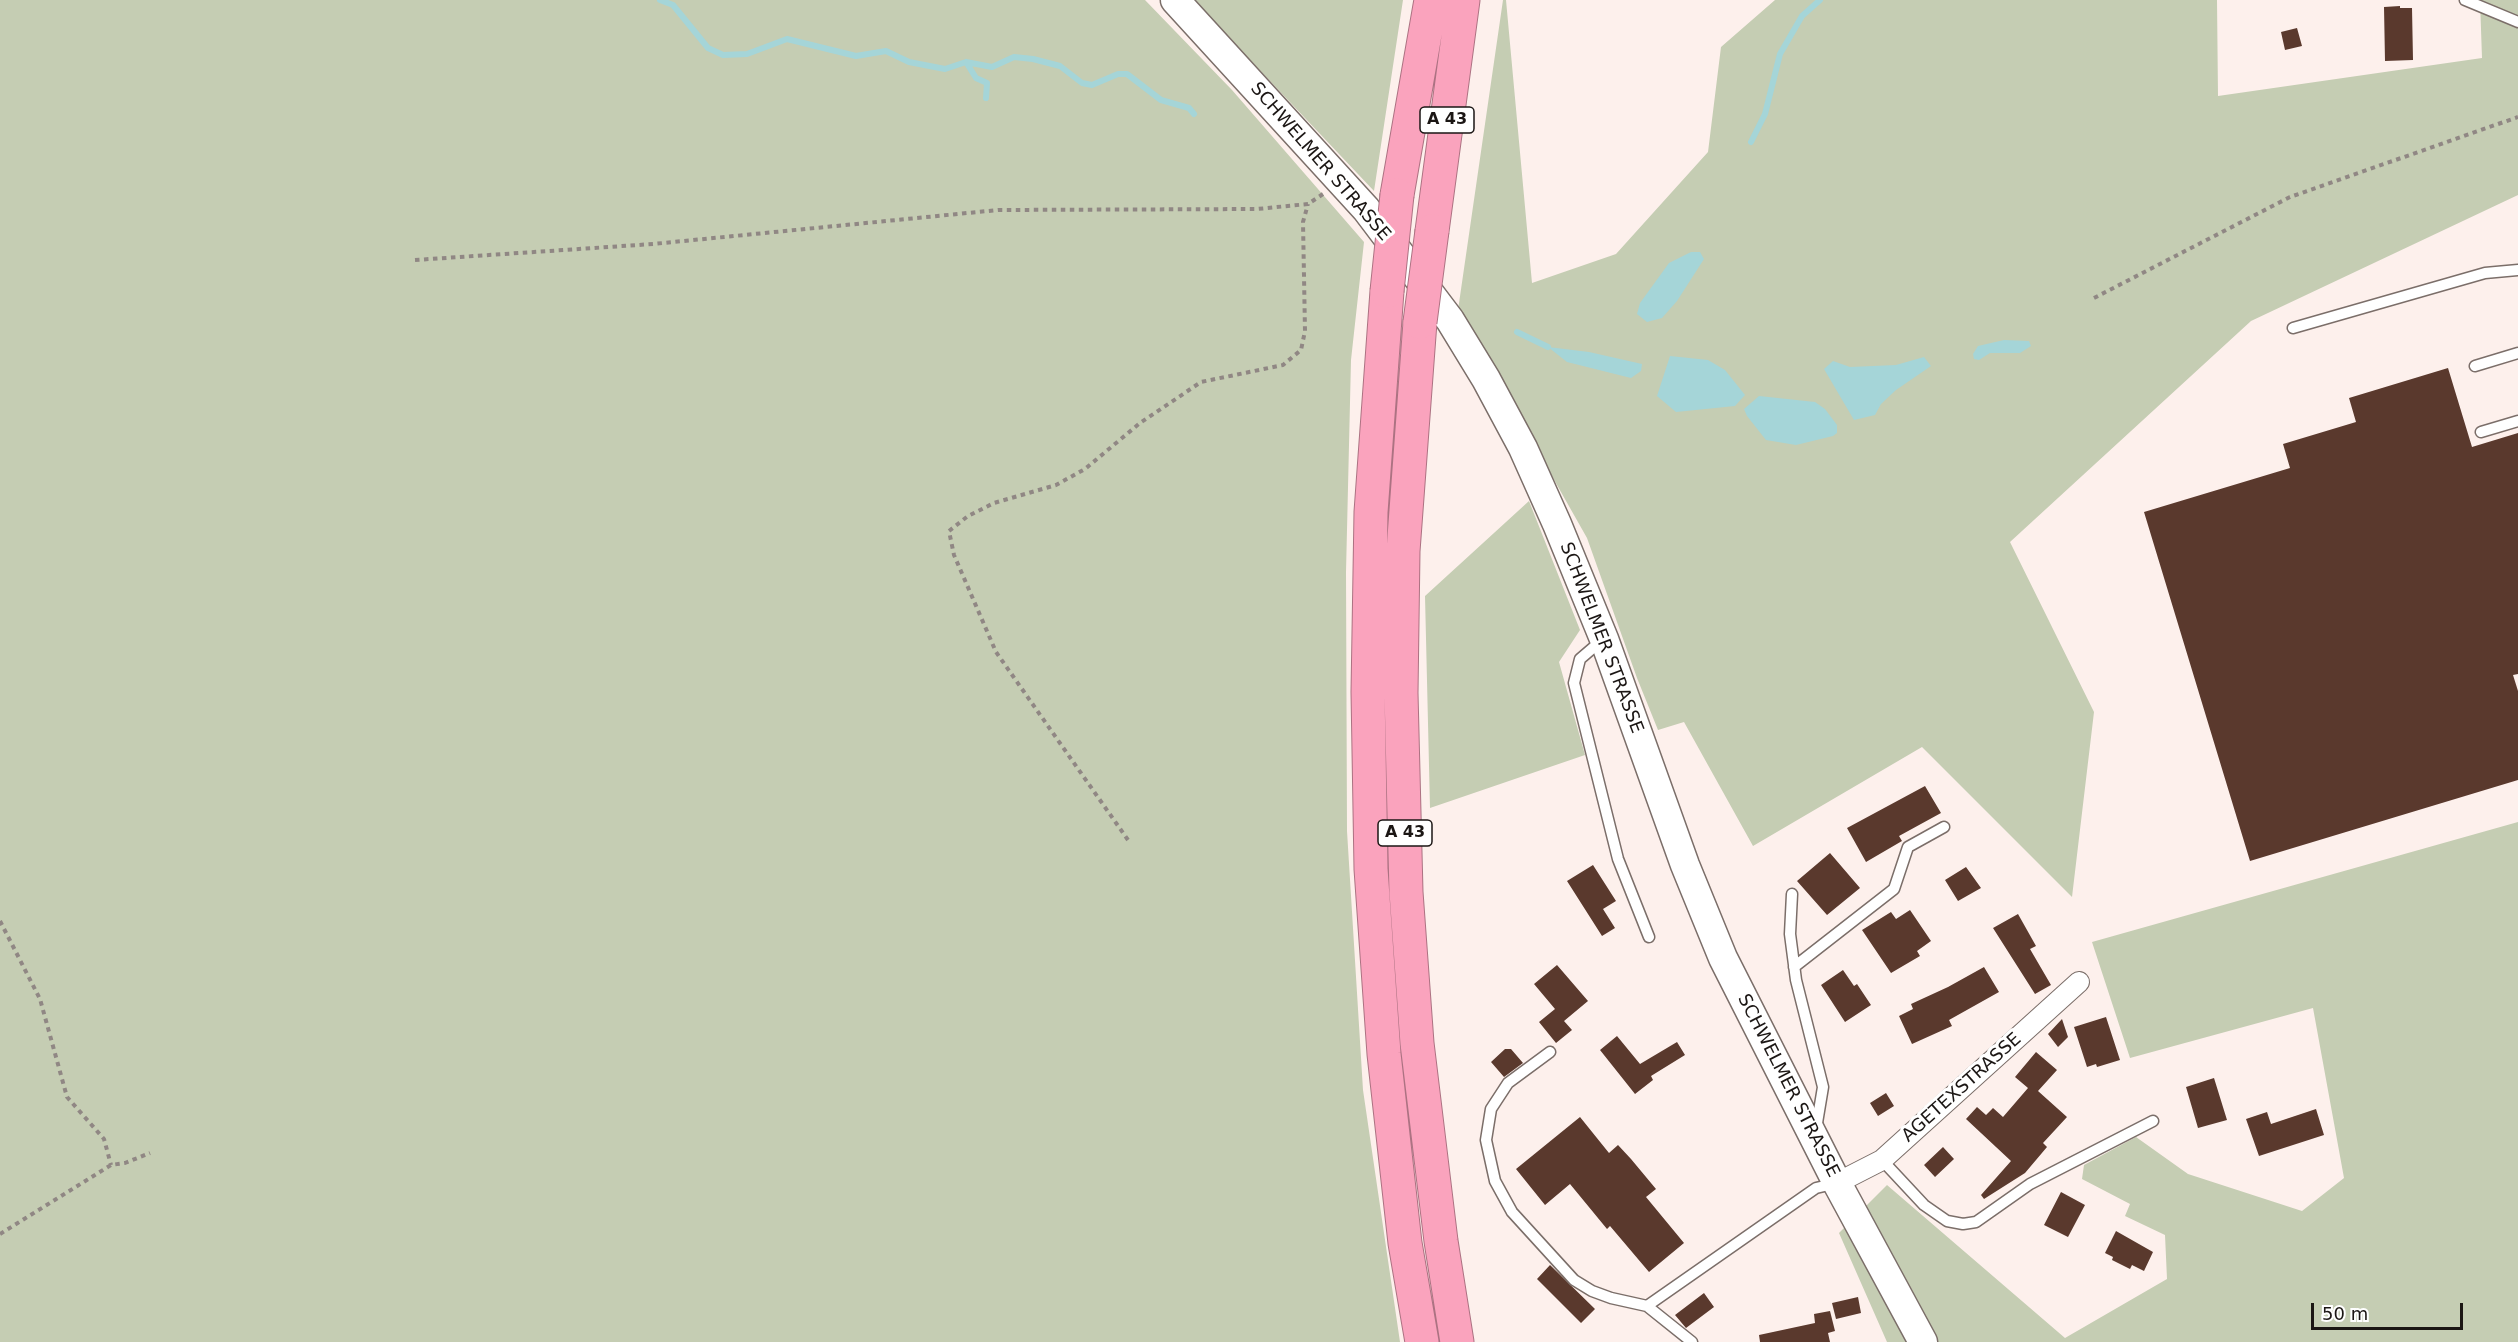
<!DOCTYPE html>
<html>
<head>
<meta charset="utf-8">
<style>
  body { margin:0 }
  #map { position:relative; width:2518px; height:1342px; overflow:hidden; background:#fdf0ec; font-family:"DejaVu Sans",sans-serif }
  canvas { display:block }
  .scale { position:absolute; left:2311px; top:1303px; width:152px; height:27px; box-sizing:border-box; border:3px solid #1b1614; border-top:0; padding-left:8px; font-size:18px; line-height:21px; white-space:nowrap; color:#1b1614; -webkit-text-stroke:4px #fff; paint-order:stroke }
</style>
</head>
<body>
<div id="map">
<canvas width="2518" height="1342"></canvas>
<div class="scale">50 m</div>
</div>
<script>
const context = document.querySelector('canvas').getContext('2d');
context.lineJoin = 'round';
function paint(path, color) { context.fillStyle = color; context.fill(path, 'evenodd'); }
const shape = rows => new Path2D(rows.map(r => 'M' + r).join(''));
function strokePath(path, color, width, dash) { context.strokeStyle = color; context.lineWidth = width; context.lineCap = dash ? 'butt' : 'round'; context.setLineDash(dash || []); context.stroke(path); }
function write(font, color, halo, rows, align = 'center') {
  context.font = font + ' "DejaVu Sans",sans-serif'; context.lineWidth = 6; context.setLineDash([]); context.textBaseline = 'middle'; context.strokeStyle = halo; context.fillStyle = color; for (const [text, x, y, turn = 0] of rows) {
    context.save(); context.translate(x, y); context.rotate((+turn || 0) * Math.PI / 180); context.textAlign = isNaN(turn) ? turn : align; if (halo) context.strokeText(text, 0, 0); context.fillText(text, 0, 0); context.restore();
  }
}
const green = shape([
  [0,0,1145,0,1232,90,1364,242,1351,360,1346,572,1347,831,1363,1090,1400,1342,0,1342],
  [1195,0,1403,0,1374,191,1216,24],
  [1503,0,1506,0,1532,283,1616,254,1708,152,1721,47,1775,0,2217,0,2218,96,2482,58,2480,0,2518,0,2518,195,2251,321,2010,542,2094,712,2072,897,1922,747,1753,846,1684,722,1658,730,1637,678,1587,538,1458,310],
  [1529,501,1580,630,1559,662,1585,755,1430,808,1425,596],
  [2518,822,2518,1342,1887,1342,1839,1233,1887,1185,2065,1338,2167,1279,2165,1235,2125,1216,2130,1204,2082,1179,2084,1165,2136,1137,2188,1174,2302,1211,2344,1178,2313,1008,2130,1058,2092,942]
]);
const water = shape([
  [1691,252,1700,252,1704,259,1677,301,1662,318,1647,322,1637,314,1640,303,1669,263],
  [2004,340,2029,341,2031,346,2020,353,1990,353,1979,360,1974,359,1973,354,1978,346],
  [1548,347,1589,352,1642,364,1641,371,1631,378,1567,362],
  [1670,356,1708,360,1725,370,1745,395,1735,406,1676,412,1657,396],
  [1924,357,1931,366,1896,390,1881,404,1875,415,1854,420,1824,369,1833,361,1850,367,1896,365],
  [1759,396,1815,402,1825,409,1837,425,1837,433,1833,436,1796,445,1766,440,1747,416,1744,409]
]);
const stream = shape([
  [660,0,673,5,708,48,723,55,747,54,787,39,856,56,886,51,909,62,945,69,966,62,992,67,1014,57,1033,59,1060,66,1082,83,1092,85,1118,74,1127,74,1161,100,1189,108,1194,114],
  [966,62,976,78,987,83,986,98],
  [1751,142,1765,114,1780,54,1802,16,1820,0],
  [1517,332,1548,347]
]);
const building = shape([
  [2400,6,2400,8,2412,8,2413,60,2385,61,2384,7],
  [2297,28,2302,46,2285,50,2281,32],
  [2448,368,2472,447,2518,433,2518,674,2513,675,2518,691,2518,780,2250,861,2144,512,2290,468,2283,444,2356,422,2349,398],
  [1925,786,1941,813,1899,836,1902,841,1866,862,1847,828],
  [1830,853,1860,888,1827,915,1797,881],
  [1593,865,1616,901,1603,909,1615,928,1602,936,1567,881],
  [1966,867,1981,888,1958,901,1945,880],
  [1910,910,1931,941,1917,951,1920,956,1891,973,1862,930,1891,912,1896,919],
  [2018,914,2036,946,2030,949,2051,985,2035,994,1993,928],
  [1557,965,1588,1001,1564,1021,1572,1030,1556,1043,1539,1022,1555,1009,1534,984],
  [1984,967,1999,992,1949,1020,1952,1026,1912,1044,1899,1016,1913,1009,1911,1004,1948,987],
  [1843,970,1854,986,1857,984,1871,1005,1845,1022,1821,985],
  [2106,1017,2120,1060,2097,1067,2096,1064,2087,1067,2074,1027],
  [2062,1019,2068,1037,2058,1047,2048,1034],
  [1617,1036,1640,1064,1677,1042,1685,1055,1651,1076,1653,1080,1635,1094,1600,1050],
  [1505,1049,1511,1049,1523,1063,1504,1077,1491,1062],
  [2036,1052,2057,1070,2038,1091,2067,1117,2043,1143,2047,1147,2025,1173,1984,1199,1981,1195,2011,1161,1966,1119,1977,1107,1986,1115,1993,1108,2003,1117,2028,1088,2015,1077],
  [2214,1078,2227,1120,2198,1128,2186,1087],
  [1886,1093,1894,1106,1878,1116,1870,1103],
  [2316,1109,2324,1135,2259,1156,2246,1119,2267,1112,2271,1124],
  [1580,1117,1609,1153,1618,1145,1631,1159,1656,1189,1646,1197,1684,1243,1649,1272,1610,1226,1607,1229,1570,1184,1545,1205,1516,1169],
  [1943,1147,1954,1159,1935,1177,1924,1165],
  [2061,1192,2085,1205,2068,1237,2044,1225],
  [2116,1231,2153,1252,2144,1271,2132,1265,2130,1269,2112,1260,2113,1257,2105,1253],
  [1550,1265,1595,1309,1581,1323,1537,1279],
  [1704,1293,1714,1307,1686,1328,1675,1315],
  [1858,1297,1861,1313,1836,1319,1832,1303],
  [1830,1311,1835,1331,1828,1333,1830,1342,1760,1342,1759,1335,1815,1323,1814,1314]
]);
const path = shape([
  [415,260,653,244,998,210,1257,209,1308,204,1323,194],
  [2094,298,2290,197,2518,117],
  [1128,840,996,652,954,555,949,531,968,516,994,503,1056,485,1085,469,1140,423,1201,382,1283,365,1301,350,1305,331,1303,222,1308,204],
  [0,921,40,999,67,1097,104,1139,111,1165],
  [0,1234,111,1165,125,1163,150,1153]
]);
const lane = shape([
  [2465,0,2518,22],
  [2293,328,2485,273,2518,270],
  [2475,366,2518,353],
  [2481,432,2518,421],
  [1601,641,1580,659,1574,683,1618,859,1649,937],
  [1792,894,1790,934,1796,980,1823,1087,1816,1129],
  [1794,967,1894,889,1908,847,1944,827],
  [1550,1052,1508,1083,1491,1109,1486,1140,1495,1181,1512,1212,1574,1280,1592,1291,1611,1298,1647,1306,1816,1188,1837,1183],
  [1882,1160,1924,1205,1947,1221,1963,1224,1976,1222,2030,1184,2153,1121],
  [1647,1306,1692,1342]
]);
const street = shape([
  [1837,1183,1882,1160,2079,982]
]);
const secondary = shape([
  [1175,0,1366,209,1450,320,1486,379,1523,448,1557,524,1604,639,1685,865,1723,958,1837,1183,1923,1342]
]);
const highway = shape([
  [1397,195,1431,0],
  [1432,231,1463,0],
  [1387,291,1371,512,1368,692,1371,869,1384,1054,1405,1243,1422,1342],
  [1420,322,1403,551,1401,693,1406,892,1417,1043,1441,1241,1457,1342]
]);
const highwayBridge = shape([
  [1387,291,1397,195],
  [1420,322,1432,231]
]);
const shields = [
  [1447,120,54],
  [1405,833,54]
];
const shieldNames = [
  ["A 43",1447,120],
  ["A 43",1405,833]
];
const streetNames = [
  ["SCHWELMER STRASSE",1320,162,49],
  ["SCHWELMER STRASSE",1601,638,69],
  ["SCHWELMER STRASSE",1788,1086,63],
  ["AGETEXSTRASSE",1962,1088,-42]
];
paint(green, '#c5cdb3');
paint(water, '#a5d5d8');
strokePath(stream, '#a5d5d8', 6);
paint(building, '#5a392d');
strokePath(lane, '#7b6e69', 13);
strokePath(street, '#7b6e69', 22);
strokePath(secondary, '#7b6e69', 31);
strokePath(highway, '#ac7282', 35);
strokePath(path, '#908784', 4, [4.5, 4.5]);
strokePath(lane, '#fff', 10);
strokePath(street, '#fff', 20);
strokePath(secondary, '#fff', 28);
strokePath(highway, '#faa3bd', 33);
strokePath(highwayBridge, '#ac7282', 35, []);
strokePath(highwayBridge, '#faa3bd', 33);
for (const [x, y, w] of shields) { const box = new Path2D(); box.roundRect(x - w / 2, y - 13, w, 26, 4.5); context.fillStyle = '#fff'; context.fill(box); strokePath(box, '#1b1614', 1.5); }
write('bold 16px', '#1b1614', null, shieldNames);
write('18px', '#1b1614', '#fff', streetNames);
</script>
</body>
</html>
